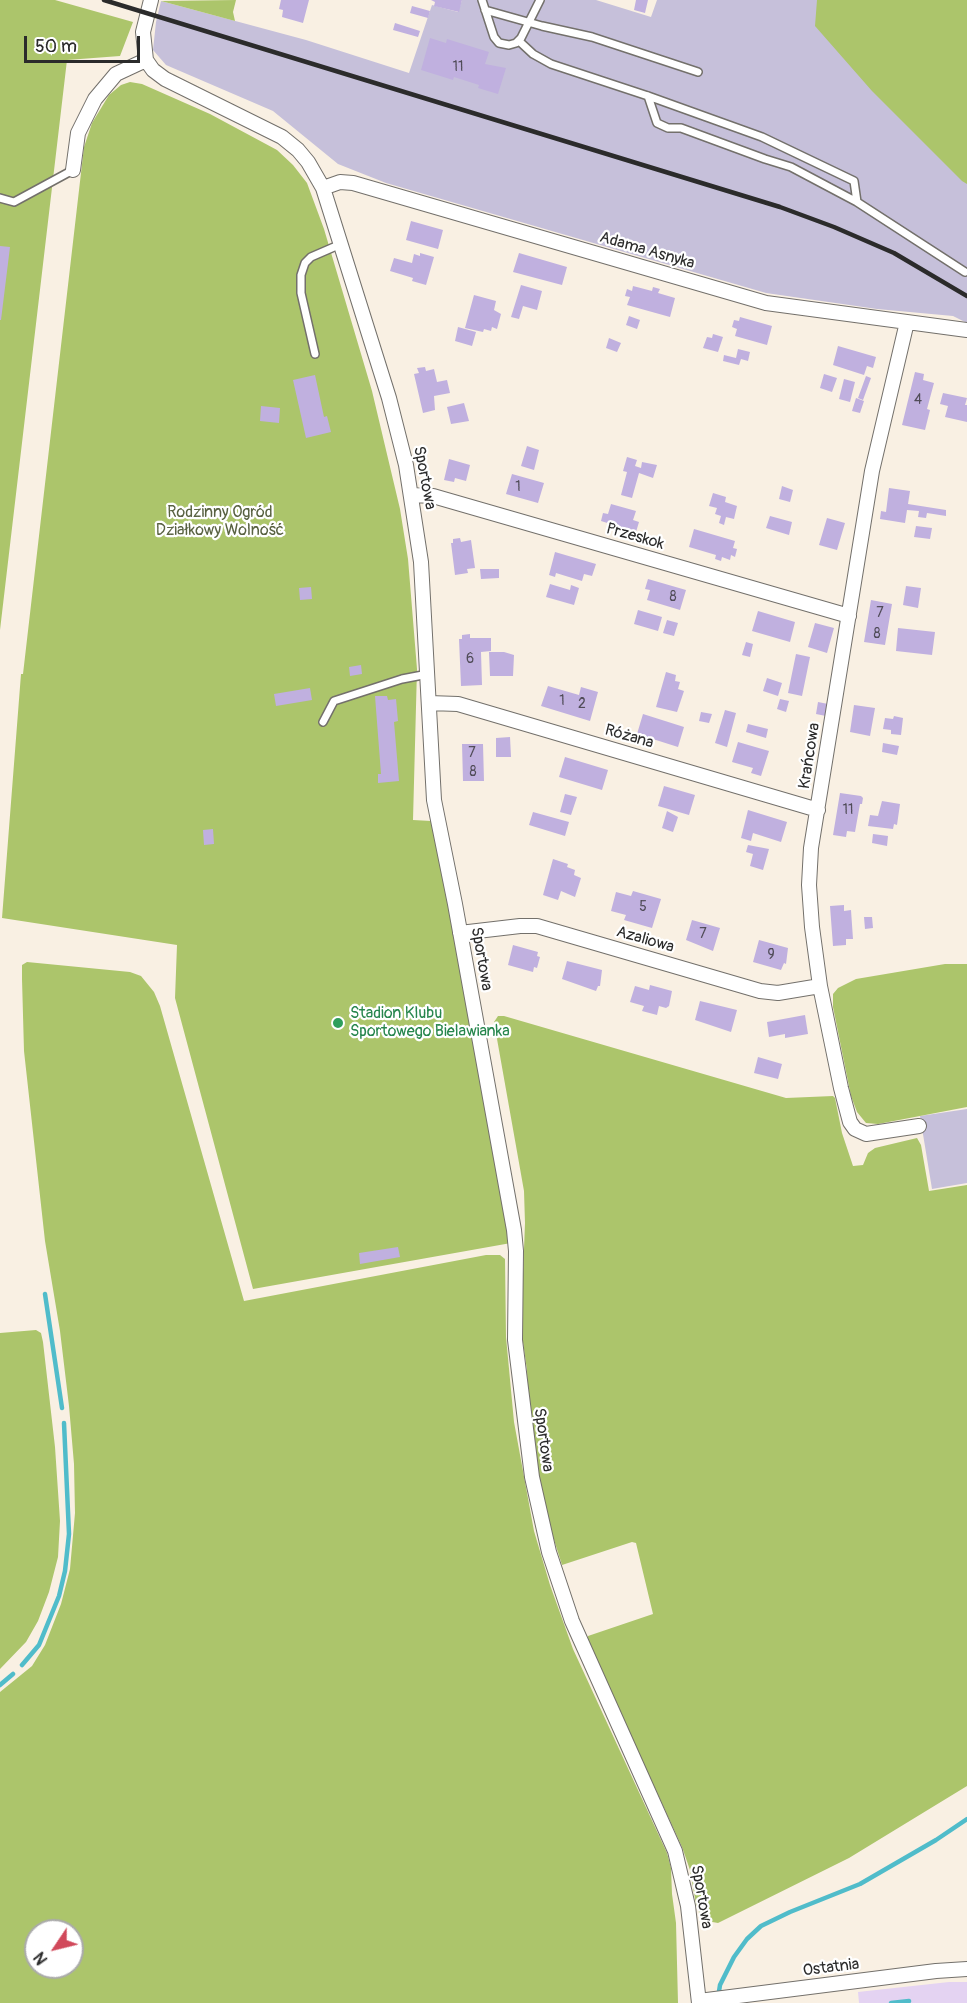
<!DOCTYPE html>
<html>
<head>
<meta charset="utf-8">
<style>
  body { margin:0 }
  #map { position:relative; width:967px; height:2003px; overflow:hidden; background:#f9f0e3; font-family:Pangolin,sans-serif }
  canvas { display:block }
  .north { position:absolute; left:24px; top:1919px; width:60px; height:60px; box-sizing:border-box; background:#fff; border:2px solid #aaa; border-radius:50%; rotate:235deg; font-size:16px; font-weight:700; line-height:24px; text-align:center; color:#2b2b2b }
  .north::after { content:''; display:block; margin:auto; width:21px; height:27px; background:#d1495b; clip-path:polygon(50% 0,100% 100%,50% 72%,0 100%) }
  .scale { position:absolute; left:24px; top:36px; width:116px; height:27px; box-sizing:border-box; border:3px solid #2b2b2b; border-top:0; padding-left:8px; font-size:18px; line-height:21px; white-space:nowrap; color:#2b2b2b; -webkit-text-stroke:4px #fff; paint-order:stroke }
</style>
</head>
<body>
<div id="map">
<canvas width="967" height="2003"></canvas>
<div class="north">N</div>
<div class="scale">50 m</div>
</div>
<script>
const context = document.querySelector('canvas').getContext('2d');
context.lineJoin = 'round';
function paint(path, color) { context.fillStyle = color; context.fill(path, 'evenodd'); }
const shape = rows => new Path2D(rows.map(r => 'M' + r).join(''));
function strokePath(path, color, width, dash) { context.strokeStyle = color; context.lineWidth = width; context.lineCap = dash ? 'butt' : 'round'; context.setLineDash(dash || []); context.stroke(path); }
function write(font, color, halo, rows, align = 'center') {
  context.font = font + ' Pangolin,sans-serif'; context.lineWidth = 4.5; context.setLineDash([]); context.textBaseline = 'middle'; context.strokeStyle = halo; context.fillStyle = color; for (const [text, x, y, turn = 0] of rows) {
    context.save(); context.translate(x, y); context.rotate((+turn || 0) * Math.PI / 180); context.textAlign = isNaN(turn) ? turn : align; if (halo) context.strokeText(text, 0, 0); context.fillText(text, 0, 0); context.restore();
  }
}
const built = shape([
  [949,1982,967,1982,967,2003,859,2003,858,1992]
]);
const industrial = shape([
  [462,0,596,0,651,17,657,0,967,0,967,323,953,316,877,309,766,293,386,183,338,164,273,111,166,65,153,50,156,22,161,1,306,40,409,73,432,5,458,12],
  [967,1109,967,1183,932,1189,920,1116]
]);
const green = shape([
  [0,0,55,0,133,22,120,56,67,60,0,630],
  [236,0,233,12,235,21,161,1],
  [817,0,967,0,967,184,962,181,872,91,815,26],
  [130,82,142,84,210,114,277,150,293,165,307,183,324,229,372,391,400,509,408,559,417,669,413,820,431,821,437,841,511,1243,253,1289,175,998,177,945,2,918,21,674,23,674,84,147,92,123,109,95,121,85],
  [27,962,130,972,141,976,154,992,160,1006,244,1301,486,1255,500,1255,505,1259,506,1337,514,1422,534,1531,550,1585,573,1649,667,1853,671,1868,672,1894,676,1923,678,2003,0,2003,0,1692,32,1666,45,1645,61,1604,70,1569,75,1513,74,1464,69,1406,60,1331,45,1241,24,1051,22,979,22,965],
  [36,1931,72,1931,72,1967,36,1967],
  [945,964,967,964,967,1107,878,1124,866,1123,857,1112,851,1096,833,1007,833,994,838,988,856,979],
  [498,1016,504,1016,786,1098,833,1096,835,1098,842,1133,853,1166,863,1165,868,1153,875,1148,917,1138,921,1145,929,1191,967,1185,967,1786,849,1858,718,1923,707,1921,700,1914,696,1904,690,1870,682,1847,588,1642,588,1636,653,1614,636,1543,632,1542,562,1565,549,1524,537,1472,528,1404,527,1370,521,1328,525,1223,524,1191,494,1022],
  [36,1330,41,1333,43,1342,55,1447,60,1521,58,1557,49,1592,38,1621,26,1642,0,1669,0,1333]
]);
const stream = shape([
  [45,1294,62,1408],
  [22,1665,39,1645,59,1596,65,1571,69,1534,64,1423],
  [0,1685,13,1674],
  [718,1998,720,1985,734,1957,747,1939,761,1926,790,1912,860,1884,936,1840,967,1819],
  [891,2003,909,2001]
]);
const building = shape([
  [281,0,309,0,303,23,282,17,283,10,279,9],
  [431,0,462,0,459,12,434,6,435,2],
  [636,0,648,0,645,13,634,10],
  [412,6,430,11,428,18,410,13],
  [395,23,420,31,418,37,393,30],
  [430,38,446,43,447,39,489,52,485,64,506,68,498,94,478,88,479,85,454,77,453,80,421,70],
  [411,221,443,230,438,249,406,240],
  [0,246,10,247,1,320,0,320],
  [420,253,434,257,426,285,412,281,413,278,390,271,394,258,412,263,414,254,420,256],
  [519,253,567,267,562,285,513,272],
  [521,285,542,291,537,310,523,306,519,319,511,317],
  [633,286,652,291,653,287,660,289,658,293,675,298,670,317,627,305,630,297,625,296,627,289,632,291],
  [474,295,496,301,494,310,501,314,497,329,492,327,491,331,484,329,483,332,465,328],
  [629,316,640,320,637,329,626,325],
  [740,317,772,326,767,345,735,336,737,329,732,327,734,320,739,321],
  [458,327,476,332,472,346,455,341],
  [713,334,723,337,718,352,703,348,707,337,712,338],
  [609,338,621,343,617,352,606,348],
  [838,346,876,357,873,368,867,366,864,375,833,365],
  [738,349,750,352,748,361,741,359,739,365,723,361,724,355,736,358],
  [425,367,426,371,434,369,437,382,447,380,450,393,434,396,435,410,423,413,414,374,419,373,417,368],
  [915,372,924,374,923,380,934,383,927,409,930,410,925,430,902,425],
  [824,374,837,378,832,392,820,388],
  [315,375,324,417,327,416,331,432,306,438,293,380],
  [866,376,871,378,863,400,858,398],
  [844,379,855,382,850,402,839,399],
  [943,393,967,398,965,405,967,405,967,422,945,417,948,406,940,404],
  [856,398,864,401,860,413,852,411],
  [464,403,469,421,451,424,447,407],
  [261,406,280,408,279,423,260,421],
  [527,446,539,450,534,470,521,466],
  [627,457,637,460,635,466,641,468,642,462,657,465,653,478,639,473,632,498,621,495,627,472,623,471],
  [449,459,470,465,466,481,455,478,454,482,444,480],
  [512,474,544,483,538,503,506,494],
  [782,486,793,490,790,502,779,499],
  [889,488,910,491,908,504,946,510,946,516,927,513,926,518,918,517,919,511,907,510,905,523,880,519,881,511,886,512],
  [713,493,726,497,725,502,737,506,734,519,726,517,724,525,719,523,721,516,715,514,717,508,709,506],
  [611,504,636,511,633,520,639,522,636,532,601,521,603,513,608,514],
  [770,516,792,522,789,535,766,528],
  [827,518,845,523,837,550,819,545],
  [916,526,932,528,930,539,914,537],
  [694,529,735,541,733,548,737,549,735,557,731,555,730,560,722,557,721,561,715,559,716,555,689,547],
  [460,538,461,542,471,540,475,568,467,569,468,573,455,575,451,543,453,543,453,539],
  [555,552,596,564,592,576,584,574,582,581,556,573,555,577,549,575],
  [480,569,499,569,499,578,481,579],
  [648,579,686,590,680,610,647,600,650,590,645,589],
  [550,584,570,590,571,585,579,588,574,605,546,597],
  [906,586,921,588,918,608,903,605],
  [311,587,312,599,300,600,299,588],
  [871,600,892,604,885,645,864,642],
  [638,610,662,617,658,631,634,624],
  [758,611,795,622,790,642,752,631],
  [667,620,678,623,674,636,663,633],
  [815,623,834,628,827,653,808,647],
  [898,628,935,632,932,655,896,651],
  [470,634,470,638,491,638,491,651,481,652,482,685,461,686,459,639,462,639,462,635],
  [746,642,753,644,750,657,742,655],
  [489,652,504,652,514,655,513,676,490,676],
  [796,654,810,657,802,696,788,693],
  [361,665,362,674,350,676,349,667],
  [666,672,676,675,675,681,680,682,678,689,684,691,677,712,656,707],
  [767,678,782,683,778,696,763,691],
  [548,686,579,695,581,687,598,692,590,721,541,706],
  [310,688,312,700,276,706,274,694],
  [375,696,387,696,388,700,396,699,398,721,394,722,399,781,378,783,378,774,381,774],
  [780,699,789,701,786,712,777,709],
  [818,702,828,704,826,716,816,714],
  [854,705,875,708,870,736,850,732],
  [725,710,736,713,727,747,715,743],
  [701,712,712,714,709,723,699,721],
  [643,714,684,727,678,747,637,734],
  [894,716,903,718,901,735,891,734,891,730,883,729,885,718,893,719],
  [748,724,768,729,766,738,746,732],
  [510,737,511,757,496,757,496,738],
  [738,742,769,751,761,776,751,773,753,768,732,762],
  [883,743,899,746,897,755,882,752],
  [462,744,483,744,484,781,463,781],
  [565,757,608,770,602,790,559,777],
  [664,786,695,795,689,815,658,806],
  [840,793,861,796,863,798,862,804,860,804,855,832,847,831,846,837,833,835],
  [565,794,577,797,571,815,560,812],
  [882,801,900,804,897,825,894,824,893,829,868,826,870,815,878,816],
  [748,810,787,822,781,842,753,833,751,841,741,838],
  [667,811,678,817,673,832,662,828],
  [533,812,569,822,565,836,529,825],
  [213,829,214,844,204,845,203,830],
  [873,834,888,836,887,846,872,843],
  [748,845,769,849,763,870,750,866,753,854,746,852],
  [553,859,568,864,567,867,575,870,574,875,581,878,575,897,561,891,558,900,543,895],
  [633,891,661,899,652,928,624,920,626,915,611,911,616,892,631,896],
  [844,905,844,911,851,910,853,939,846,939,846,945,833,946,830,906],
  [864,917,872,917,873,928,865,929],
  [692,920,720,928,713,951,686,940],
  [759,940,788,948,786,964,784,963,781,970,753,962],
  [513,945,538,952,537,956,540,957,537,968,534,967,533,972,508,965],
  [567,961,602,970,600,986,598,986,596,991,562,979],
  [650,985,672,991,669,1006,666,1008,659,1006,657,1015,642,1011,644,1006,630,1002,635,986,649,990],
  [700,1001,737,1010,731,1032,695,1020],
  [805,1015,808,1034,785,1038,785,1034,769,1037,767,1022],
  [758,1057,782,1064,778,1079,754,1073],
  [398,1247,400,1257,360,1264,359,1253]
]);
const lane = shape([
  [482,0,494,37,499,43,509,45,516,43,521,38,540,0],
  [485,10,542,26,592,37,698,72],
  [519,41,533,54,551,64,648,96,762,137,854,181,857,202,965,272],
  [648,96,657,123,668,128,681,128,765,159,791,167,857,202],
  [0,198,14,202,73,170],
  [315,354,301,293,301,275,305,263,311,257,341,244],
  [323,722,334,701,402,679,428,674]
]);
const street = shape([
  [151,0,143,32,146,60,153,70,165,79,282,137,298,150,308,162,323,188,389,398,406,465,421,562,434,800,455,904,514,1230,516,1251,515,1340,532,1477,549,1552,572,1621,675,1851,688,1906,699,2003],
  [73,170,78,133,95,99,116,74,146,60],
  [323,188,340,182,353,183,766,303,967,330],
  [907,322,872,471,811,848,809,885,812,927,820,986,841,1088,850,1122,855,1129,866,1134,919,1126],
  [411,495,433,496,849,616],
  [429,703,458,704,818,810],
  [460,933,520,926,537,926,760,991,778,993,820,986],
  [699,2001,936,1971,967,1969]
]);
const rail = shape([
  [104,0,780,207,834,227,894,253,967,296]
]);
const markers = [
  [338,1023,6,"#2e9e5b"]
];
const numberNames = [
  ["11",458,67],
  ["4",918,400],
  ["1",518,487],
  ["8",673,597],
  ["7",880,613],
  ["8",877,634],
  ["6",470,659],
  ["1",562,701],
  ["2",582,704],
  ["7",472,753],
  ["8",473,772],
  ["11",848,810],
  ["5",643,907],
  ["7",703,934],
  ["9",771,955]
];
const streetNames = [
  ["Adama Asnyka",647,251,16],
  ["Sportowa",424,478,79],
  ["Przeskok",635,537,16],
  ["Różana",629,737,16],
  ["Krańcowa",810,756,-81],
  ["Azaliowa",645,940,16],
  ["Sportowa",481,959,80],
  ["Sportowa",543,1440,82],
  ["Sportowa",701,1897,80],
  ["Ostatnia",831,1968,-7]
];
const parkNames = [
  ["Rodzinny Ogród",220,513],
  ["Działkowy Wolność",220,531]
];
const leisureNames = [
  ["Stadion Klubu",350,1014],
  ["Sportowego Bielawianka",350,1032]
];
paint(built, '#e4d3f2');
paint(industrial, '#c6c0da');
paint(green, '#acc56b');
strokePath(stream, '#50bcca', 4.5);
paint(building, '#c0b0df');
strokePath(lane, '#73706b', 10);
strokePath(street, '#73706b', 16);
strokePath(lane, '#fff', 7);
strokePath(street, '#fff', 14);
strokePath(rail, '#2b2b2b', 4.5);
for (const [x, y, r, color] of markers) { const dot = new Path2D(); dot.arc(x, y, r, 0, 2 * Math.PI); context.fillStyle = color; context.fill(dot); strokePath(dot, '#fff', 2); }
write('14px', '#504c58', null, numberNames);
write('16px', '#2b2b2b', '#fff', streetNames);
write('16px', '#586141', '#fff', parkNames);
write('16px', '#27864d', '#fff', leisureNames, 'left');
</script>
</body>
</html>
